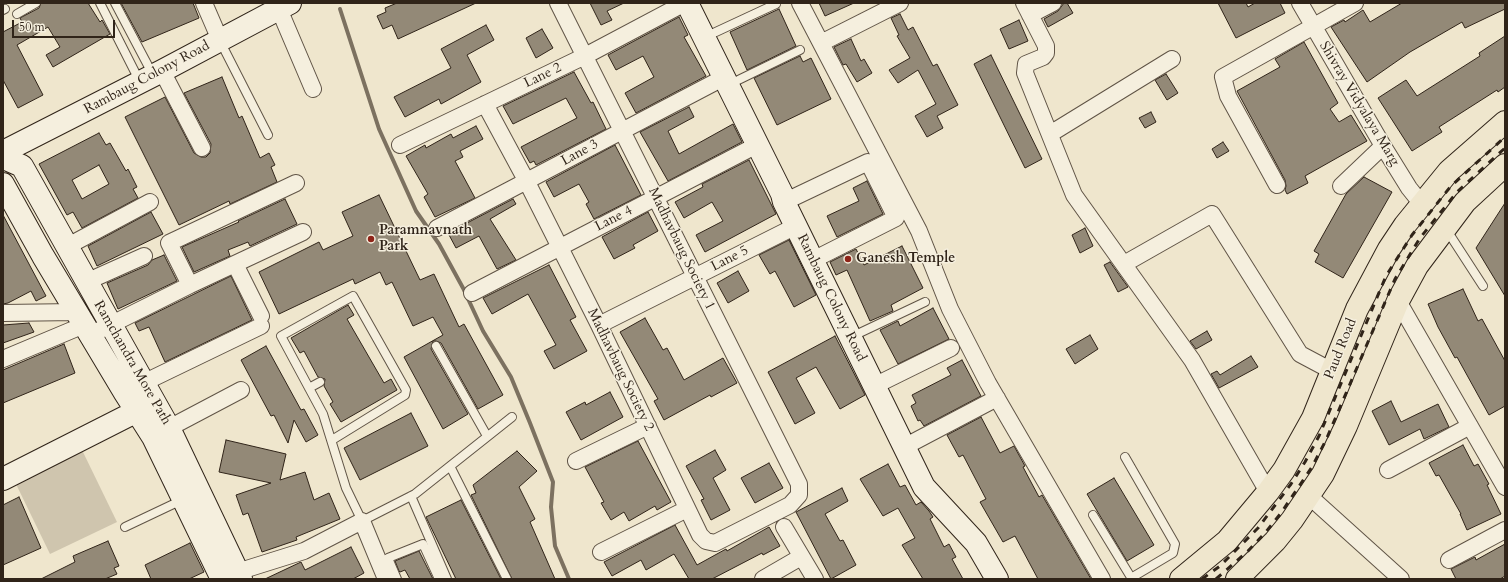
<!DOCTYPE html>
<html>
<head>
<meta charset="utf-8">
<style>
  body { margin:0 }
  #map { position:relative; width:1508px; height:582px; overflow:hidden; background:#efe6cd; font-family:Cardo,serif }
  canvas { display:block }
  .frame { position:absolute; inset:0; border:4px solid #302419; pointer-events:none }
  .scale { position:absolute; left:12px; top:20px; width:103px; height:18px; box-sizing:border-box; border:2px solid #302419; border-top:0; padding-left:5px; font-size:12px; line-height:14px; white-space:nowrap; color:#302419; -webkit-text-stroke:3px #f5efde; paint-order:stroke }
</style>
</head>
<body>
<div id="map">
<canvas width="1508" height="582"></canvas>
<div class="frame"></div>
<div class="scale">50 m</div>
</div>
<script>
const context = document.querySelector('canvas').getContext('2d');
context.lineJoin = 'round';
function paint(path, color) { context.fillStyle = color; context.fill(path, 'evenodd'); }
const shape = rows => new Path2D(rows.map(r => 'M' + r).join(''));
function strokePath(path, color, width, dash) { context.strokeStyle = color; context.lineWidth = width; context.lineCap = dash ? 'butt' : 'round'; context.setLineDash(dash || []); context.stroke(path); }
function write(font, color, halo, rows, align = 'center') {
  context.font = font + ' Cardo,serif'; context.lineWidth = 3; context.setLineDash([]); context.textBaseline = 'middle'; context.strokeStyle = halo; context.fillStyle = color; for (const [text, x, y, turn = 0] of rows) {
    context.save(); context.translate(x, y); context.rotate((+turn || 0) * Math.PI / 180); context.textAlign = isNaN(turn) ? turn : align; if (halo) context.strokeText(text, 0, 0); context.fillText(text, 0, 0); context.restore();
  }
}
const green = shape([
  [82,450,117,522,50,554,15,482]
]);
const stream = shape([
  [340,9,379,129,416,211,439,244,463,288,483,331,511,377,530,423,553,482,551,507,555,546,569,579]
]);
const building = shape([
  [41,3,88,3,100,22,102,20,110,34,53,67,46,55,60,47,48,27,17,45,43,95,18,108,3,80,3,32,22,22,20,18,39,8,41,3],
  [121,3,193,3,199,18,142,42,121,3],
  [397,3,476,3,398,39,392,25,383,29,377,16,386,12,385,8,397,3],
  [590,3,624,3,607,11,612,20,601,25,590,3],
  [819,3,854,3,825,16,819,3],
  [1064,3,1067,3,1073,13,1048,27,1044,19,1058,11,1064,3],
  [1218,3,1246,3,1248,7,1255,3,1280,3,1285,13,1236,38,1218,3],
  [1402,3,1505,3,1505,9,1465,28,1462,22,1410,52,1367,82,1331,27,1344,20,1345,22,1363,10,1370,22,1402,3],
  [779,9,796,46,747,70,730,32,779,9],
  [900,14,908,30,913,27,933,66,937,64,958,105,937,116,943,128,927,137,915,116,936,104,918,70,898,83,889,70,910,58,897,36,899,35,891,18,900,14],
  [679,17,688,35,684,37,706,76,636,113,625,93,654,77,643,56,616,70,608,55,679,17],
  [1019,20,1028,41,1009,49,1000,29,1019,20],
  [486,25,494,40,467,55,481,82,441,104,439,99,405,117,394,97,451,68,441,49,486,25],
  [542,29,553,48,536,58,526,38,542,29],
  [1505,36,1505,87,1498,92,1497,90,1439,127,1442,132,1412,151,1378,98,1406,80,1417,96,1480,56,1479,53,1505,36],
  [851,39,861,61,864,59,872,73,857,82,846,64,843,65,834,47,851,39],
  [1304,42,1338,103,1330,109,1339,122,1351,115,1367,141,1305,176,1308,183,1287,194,1285,190,1286,186,1285,180,1237,91,1280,67,1275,59,1304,42],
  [991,55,1042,159,1025,168,974,64,991,55],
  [800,56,803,62,811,58,831,99,777,125,754,78,800,56],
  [574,72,591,103,593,102,606,129,536,165,534,161,530,163,521,147,577,118,566,98,513,124,503,106,574,72],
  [1166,74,1178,93,1167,100,1155,80,1166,74],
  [222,77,239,118,242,116,260,158,269,153,275,165,271,167,277,182,230,204,229,201,179,225,125,117,165,97,194,153,201,157,206,157,210,153,211,144,184,93,222,77],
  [689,107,694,117,668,131,679,154,733,124,742,142,668,181,640,132,689,107],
  [1151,112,1156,122,1145,128,1139,118,1151,112],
  [476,126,483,139,460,151,463,157,455,161,475,198,435,217,424,197,428,194,406,156,425,145,426,148,451,134,453,138,476,126],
  [99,133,106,145,110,143,126,171,128,169,137,187,133,189,138,198,82,228,73,212,67,215,39,164,99,133],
  [99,165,109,184,82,199,72,180,99,165],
  [1223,142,1229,151,1217,158,1212,149,1223,142],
  [615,145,641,195,594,219,586,204,589,202,579,184,554,197,546,182,615,145],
  [749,160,776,214,705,252,696,235,723,221,712,202,684,218,675,202,703,187,702,184,749,160],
  [1364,177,1392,192,1343,278,1315,262,1319,254,1314,251,1346,194,1364,177],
  [867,181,883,214,837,237,827,216,859,201,853,188,867,181],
  [379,195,420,280,434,274,459,327,464,324,503,395,478,409,441,343,436,341,433,341,431,349,468,414,443,429,404,357,443,335,433,317,413,326,392,282,386,285,380,272,355,284,353,279,279,314,259,272,319,242,323,250,353,236,342,212,379,195],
  [285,199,297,224,250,246,248,242,228,250,230,256,194,272,182,247,239,222,238,221,285,199],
  [513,199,516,204,490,219,516,260,497,269,479,236,456,248,448,233,513,199],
  [1505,203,1505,296,1476,248,1505,203],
  [151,212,163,234,97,266,88,246,151,212],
  [648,212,658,231,633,245,635,248,614,259,602,237,648,212],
  [3,215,46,296,36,301,31,291,8,303,3,304,3,215],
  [1085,228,1093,246,1080,253,1072,235,1085,228],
  [789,240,816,295,794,307,775,271,770,274,759,255,789,240],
  [902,246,923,288,891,305,893,311,870,321,847,270,836,275,830,262,856,249,864,265,902,246],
  [164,255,177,281,118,309,107,283,148,265,152,260,164,255],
  [1110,262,1128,287,1118,292,1104,265,1110,262],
  [549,265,576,317,570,320,587,351,554,369,544,351,556,345,528,294,492,314,483,298,549,265],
  [738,271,749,291,728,303,717,283,738,271],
  [231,276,252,320,165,362,149,327,139,331,135,323,231,276],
  [1463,289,1478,321,1482,319,1505,361,1505,406,1489,415,1457,357,1455,358,1438,327,1428,304,1463,289],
  [348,305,354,315,347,319,384,383,391,379,397,390,341,422,330,404,333,402,324,386,325,379,318,377,304,351,300,353,291,338,348,305],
  [933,308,949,339,898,364,880,330,898,321,900,326,933,308],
  [645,318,663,350,667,348,684,380,723,358,737,383,711,397,710,395,664,420,654,401,658,399,620,332,645,318],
  [29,323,34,332,3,343,3,325,29,323],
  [1207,331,1212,340,1196,349,1190,341,1207,331],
  [1090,335,1098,349,1075,364,1066,349,1090,335],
  [835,336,865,395,840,409,816,367,796,378,815,413,795,424,768,372,835,336],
  [64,344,75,373,3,403,3,370,64,344],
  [266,346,301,410,304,409,318,435,306,442,294,420,288,443,274,415,271,416,241,360,266,346],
  [1251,356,1258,367,1219,388,1211,374,1217,371,1220,375,1251,356],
  [962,360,981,396,924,426,920,420,918,421,911,406,916,403,912,395,951,375,947,368,962,360],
  [610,392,623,417,581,440,566,412,585,402,586,405,610,392],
  [1391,401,1401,422,1438,404,1449,427,1424,439,1420,429,1389,445,1372,411,1391,401],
  [411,413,428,446,360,480,344,448,411,413],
  [981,417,1000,453,1014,446,1025,466,1023,467,1039,497,1042,495,1091,579,1038,579,1015,536,1003,542,980,502,986,499,963,455,959,457,947,435,981,417],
  [226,440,286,454,280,480,305,472,314,500,329,493,340,519,296,537,297,540,262,552,248,513,243,515,236,495,271,483,219,472,226,440],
  [638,441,671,502,657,510,655,506,629,521,624,512,611,520,601,503,604,502,585,467,638,441],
  [1463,445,1474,466,1478,464,1489,484,1487,485,1501,514,1467,530,1460,514,1461,514,1439,475,1436,476,1429,463,1463,445],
  [715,450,726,470,713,478,730,510,711,520,701,500,704,499,686,466,715,450],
  [517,451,537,471,519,487,535,519,530,522,555,579,512,579,471,495,476,493,473,485,517,451],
  [769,463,783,488,755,503,741,478,769,463],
  [888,464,900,487,905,485,916,505,921,502,929,511,933,517,930,519,944,547,949,544,956,557,952,559,963,579,923,579,902,545,915,538,898,508,883,516,860,479,888,464],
  [1114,478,1154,545,1127,561,1087,494,1114,478],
  [842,488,848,501,825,514,840,541,843,540,856,565,831,579,796,512,842,488],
  [19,497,41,548,3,565,3,505,19,497],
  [461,500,501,579,456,579,426,517,461,500],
  [675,525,697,565,726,549,727,551,769,527,780,546,763,555,762,553,712,579,689,579,674,554,646,570,641,560,612,576,604,562,675,525],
  [108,541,119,566,114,568,117,574,105,579,41,579,75,562,73,556,108,541],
  [190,543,204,572,189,579,151,579,145,565,190,543],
  [1505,544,1505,576,1500,579,1456,579,1451,569,1475,557,1476,560,1505,544],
  [351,547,364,573,353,579,265,579,301,562,305,570,351,547],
  [419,551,433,579,410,579,405,570,400,572,399,571,395,561,419,551]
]);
const lane = shape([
  [100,3,140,82],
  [115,3,153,75],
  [3,10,5,9],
  [17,14,36,3],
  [705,37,776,4],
  [220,41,268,135],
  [728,85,800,50],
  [1446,229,1483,286],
  [851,337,925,302],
  [436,346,487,436],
  [309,388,320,382],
  [332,440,405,395,406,390,353,296,281,336,323,414,346,488,362,521,415,494,512,417],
  [1125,457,1175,544,1173,553,1131,578],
  [450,466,507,579],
  [411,496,447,579],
  [1093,515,1132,579],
  [125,527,182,500],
  [397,579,388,558,423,544,439,579]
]);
const street = shape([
  [204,3,220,40],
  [800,3,919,231,950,309,988,383,1102,579],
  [1024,3,1046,46,1046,53,1043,57,1026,64,1025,73,1074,195,1192,360,1268,492],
  [1300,3,1383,146,1409,188,1421,203],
  [279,9,313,89],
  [1030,15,1053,3],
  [821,43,900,3],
  [162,71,202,148],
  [485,104,527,182,599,325,700,535,706,541,715,543,790,505,799,495,799,484,558,3],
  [1050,134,1172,59],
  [400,145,585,56,685,3],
  [1277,185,1228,96,1223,77,1355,3],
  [1341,186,1383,146],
  [784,202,868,162,896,218,813,260],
  [437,228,723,78],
  [66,247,150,202],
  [235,264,261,316],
  [1124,264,1212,214,1300,354,1332,371],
  [86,282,144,256],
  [190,285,169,243,296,183],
  [472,293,757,145],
  [1398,301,1505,487],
  [3,313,76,312],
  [599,325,796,226],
  [90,335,190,285,303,232],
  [3,359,84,325],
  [143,383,261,326],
  [874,386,951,348],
  [169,428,241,390],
  [904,447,997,398],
  [576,461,648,426],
  [1388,470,1470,426],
  [1309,496,1401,579],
  [784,527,815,579],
  [601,552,687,509],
  [1449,560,1505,530],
  [230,579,237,572,304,551,362,521,386,579],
  [763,579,801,557]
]);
const secondary = shape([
  [687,3,782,194,784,202,924,487,976,543,997,579],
  [3,152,162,71,290,3],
  [3,154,6,159,22,166,169,428,241,579],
  [3,184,43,256,125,393,153,437,222,579],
  [3,479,149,405]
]);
const primary = shape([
  [1181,579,1227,541,1268,492,1284,470,1313,418,1357,309,1389,249,1405,225,1449,171,1505,122],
  [1237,579,1275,541,1292,520,1323,474,1346,426,1398,301,1417,266,1465,202,1505,165]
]);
const rail = shape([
  [1202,579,1220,566,1258,528,1291,484,1305,462,1319,436,1386,276,1412,235,1451,186,1505,137],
  [1216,579,1248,551,1265,533,1281,513,1312,467,1326,440,1395,279,1420,238,1457,192,1505,148]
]);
const markers = [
  [371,239,4,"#8f2418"],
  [848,259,4,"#8f2418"]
];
const streetNames = [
  ["Lane 2",543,76,-26],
  ["Rambaug Colony Road",147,78,-28],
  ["Shivray Vidyalaya Marg",1359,104,59],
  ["Lane 3",580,153,-29],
  ["Lane 4",614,219,-27],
  ["Madhavbaug Society 1",681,249,64],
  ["Lane 5",730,259,-27],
  ["Rambaug Colony Road",831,298,64],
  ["Paud Road",1341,349,-68],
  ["Ramchandra More Path",132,363,60],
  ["Madhavbaug Society 2",620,370,64]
];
const poiNames = [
  ["Paramnavnath",379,231],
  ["Park",379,247],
  ["Ganesh Temple",856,259]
];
paint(green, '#cfc5ae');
strokePath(stream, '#7c7160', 4);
paint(building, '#938977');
strokePath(building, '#302419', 1);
strokePath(lane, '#605446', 10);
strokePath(street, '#605446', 18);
strokePath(secondary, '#302419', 24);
strokePath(primary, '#302419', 24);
strokePath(lane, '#f5efde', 8);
strokePath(street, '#f5efde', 16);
strokePath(secondary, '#f5efde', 22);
strokePath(primary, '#efe6cd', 22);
strokePath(rail, '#302419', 3, [7, 7]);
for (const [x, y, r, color] of markers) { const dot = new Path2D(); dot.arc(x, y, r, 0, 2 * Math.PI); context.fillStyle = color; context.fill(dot); strokePath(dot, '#f5efde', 1.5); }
write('14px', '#302419', '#f5efde', streetNames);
write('bold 14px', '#302419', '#f5efde', poiNames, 'left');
</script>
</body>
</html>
